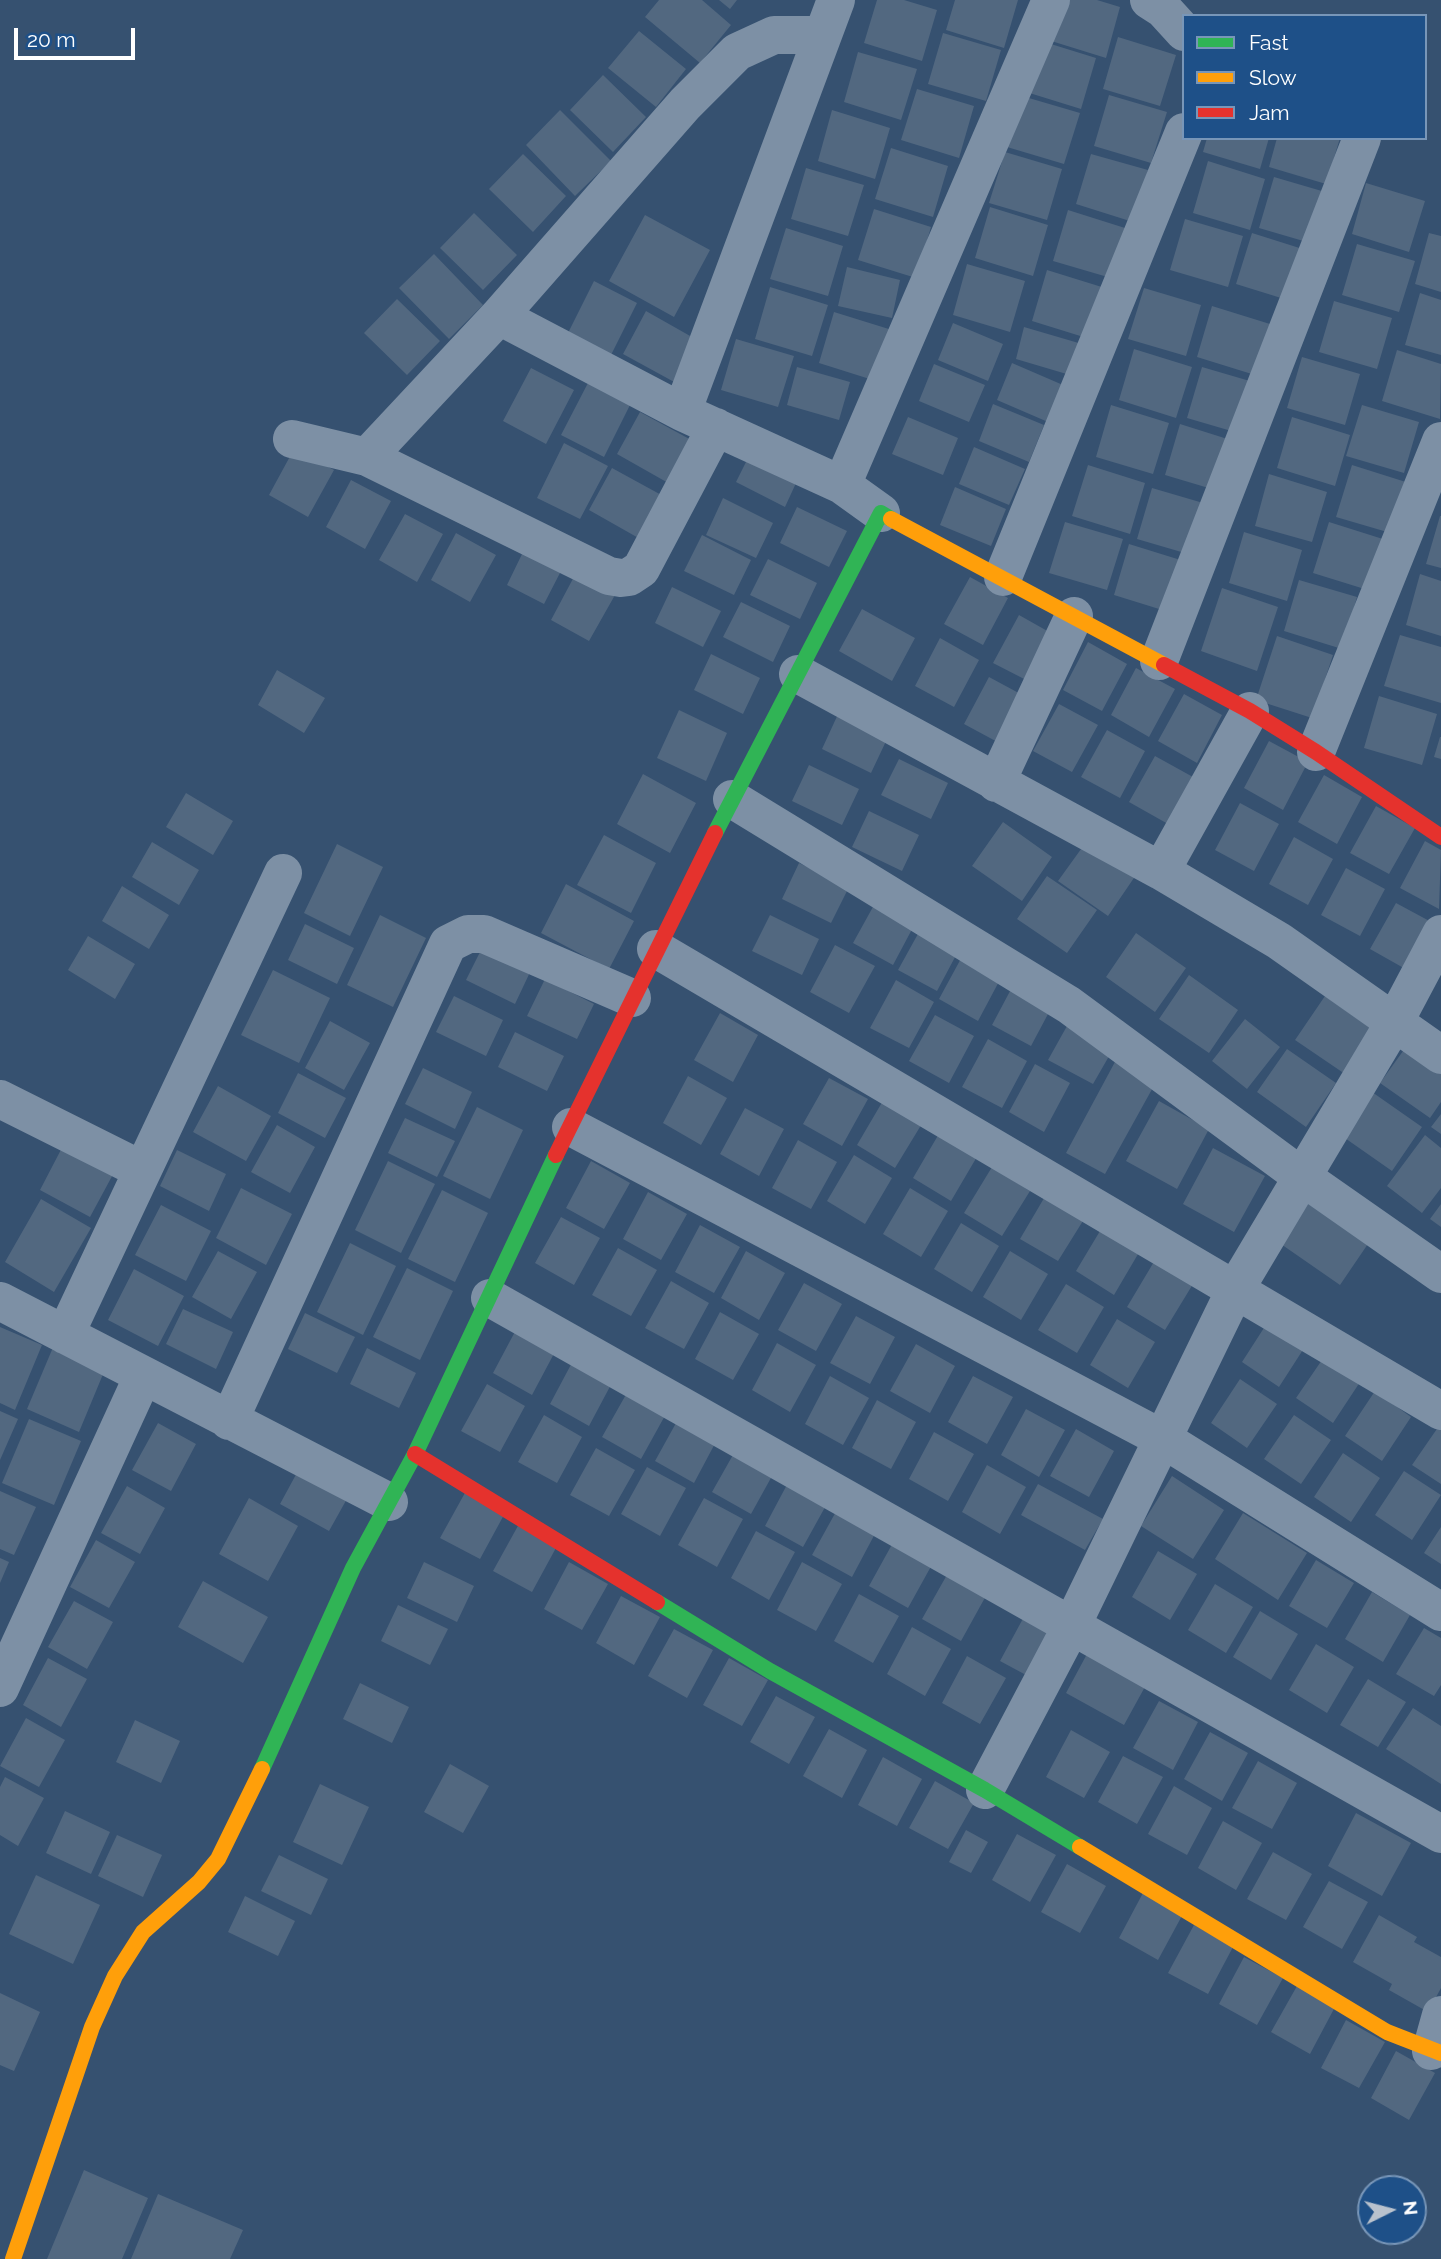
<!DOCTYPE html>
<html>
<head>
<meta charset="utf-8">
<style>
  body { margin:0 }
  #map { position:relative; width:1441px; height:2259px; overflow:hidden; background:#365170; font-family:Raleway,sans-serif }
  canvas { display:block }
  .legend { position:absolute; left:1182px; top:14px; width:245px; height:126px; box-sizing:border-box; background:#1e5088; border:2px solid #7896b8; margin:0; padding:9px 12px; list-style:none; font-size:21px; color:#fff }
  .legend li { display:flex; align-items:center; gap:14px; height:35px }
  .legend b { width:35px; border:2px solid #7896b8 }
  .north { position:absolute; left:1357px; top:2175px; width:70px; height:70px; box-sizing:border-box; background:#1e5088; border:2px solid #7896b8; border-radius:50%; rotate:84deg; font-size:19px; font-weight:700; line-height:28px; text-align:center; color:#fff }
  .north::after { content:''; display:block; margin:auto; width:24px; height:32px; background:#b9c2cd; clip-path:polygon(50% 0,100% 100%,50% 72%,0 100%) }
  .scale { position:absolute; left:14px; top:28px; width:121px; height:32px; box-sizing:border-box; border:4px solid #fff; border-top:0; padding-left:9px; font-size:21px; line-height:24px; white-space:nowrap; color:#fff; -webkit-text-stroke:5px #1e5088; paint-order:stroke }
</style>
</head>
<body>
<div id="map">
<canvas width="1441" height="2259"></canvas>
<ul class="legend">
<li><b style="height:9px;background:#30b455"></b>Fast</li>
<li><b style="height:9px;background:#ff9f0a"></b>Slow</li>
<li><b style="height:9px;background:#e5322d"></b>Jam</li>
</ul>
<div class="north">N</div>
<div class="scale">20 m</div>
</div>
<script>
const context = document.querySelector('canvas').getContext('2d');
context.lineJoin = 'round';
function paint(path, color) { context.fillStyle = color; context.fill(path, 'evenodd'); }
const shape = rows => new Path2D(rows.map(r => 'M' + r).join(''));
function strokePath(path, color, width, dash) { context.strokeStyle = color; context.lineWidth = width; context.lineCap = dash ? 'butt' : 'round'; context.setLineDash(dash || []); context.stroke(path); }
const building = shape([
  [659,0,702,0,731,25,700,63,645,17],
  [719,0,737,0,730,9],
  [877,0,904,0,937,10,922,61,864,43],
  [955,0,1018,0,1004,48,946,30],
  [1060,0,1097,0,1120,7,1106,58,1048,40],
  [639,31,686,69,656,107,608,68],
  [943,33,1001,50,986,101,928,84],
  [1118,37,1176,55,1160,106,1103,89],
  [1038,40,1096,58,1081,109,1023,91],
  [858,52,917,69,901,120,844,102],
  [603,75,646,117,613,152,570,110],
  [917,89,974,106,959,158,901,140],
  [1109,95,1167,112,1151,163,1094,146],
  [1022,96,1080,113,1064,164,1007,147],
  [560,110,611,161,575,196,526,145],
  [832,110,890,128,875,179,818,161],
  [1207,138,1269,138,1260,169,1203,152],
  [1277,138,1340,138,1326,184,1269,167],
  [891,148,948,166,933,217,875,199],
  [1005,152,1062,169,1047,220,989,203],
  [523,154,566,196,533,232,489,189],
  [1091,154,1148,170,1133,222,1076,204],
  [1208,161,1265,179,1250,230,1193,213],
  [806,168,864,185,848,236,791,219],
  [1274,177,1332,194,1317,245,1259,228],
  [1366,183,1425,201,1409,252,1352,234],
  [990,207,1048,225,1033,276,975,258],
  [874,209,931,227,916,278,858,260],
  [1068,210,1125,228,1111,278,1053,261],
  [474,213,517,255,483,290,440,248],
  [645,215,710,250,674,317,609,281],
  [1185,219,1243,236,1228,287,1170,270],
  [786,228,843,246,828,296,770,279],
  [1252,233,1309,251,1294,302,1236,284],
  [1429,233,1441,236,1441,292,1415,284],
  [1357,244,1415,261,1399,312,1342,295],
  [434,254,483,305,449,339,399,288],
  [967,264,1025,281,1010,332,953,315],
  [847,267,900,280,892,318,838,306],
  [1047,270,1105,288,1090,339,1032,321],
  [594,281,637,303,610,357,567,335],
  [770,287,828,305,812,356,755,339],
  [1144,288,1201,305,1186,356,1128,339],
  [1420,293,1441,300,1441,355,1405,345],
  [397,299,440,341,407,375,364,333],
  [1334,301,1392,318,1377,369,1319,352],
  [1212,306,1270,324,1255,375,1197,357],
  [646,311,699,341,676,383,623,354],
  [834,312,892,330,876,381,819,363],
  [953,323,1003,344,988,381,938,360],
  [1024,327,1082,344,1070,375,1016,359],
  [736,339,794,356,778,407,721,390],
  [1134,349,1192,367,1176,418,1119,400],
  [1397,350,1441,364,1440,419,1382,401],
  [1302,357,1360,374,1345,425,1287,408],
  [1012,363,1063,385,1048,422,997,400],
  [934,364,985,385,969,422,919,401],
  [797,367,850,382,839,420,787,405],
  [1202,367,1260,384,1245,435,1187,418],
  [531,368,574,390,546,444,503,421],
  [589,381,631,403,604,457,561,435],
  [993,404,1044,425,1029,462,979,441],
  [1111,405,1169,423,1153,474,1096,457],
  [1362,405,1419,422,1404,473,1346,456],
  [640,412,693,441,670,484,617,454],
  [908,417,958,438,943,475,892,454],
  [1292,417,1350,435,1335,486,1277,468],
  [1180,424,1237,442,1222,492,1165,475],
  [564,443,608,466,580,519,537,498],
  [754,446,802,470,785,507,736,482],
  [974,447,1025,469,1009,505,959,484],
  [294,449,334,470,308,517,269,495],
  [1088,465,1145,483,1130,534,1072,516],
  [1352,465,1409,483,1394,534,1336,517],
  [612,468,665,497,642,540,589,510],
  [1269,474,1327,492,1312,542,1255,526],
  [351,480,391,501,365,549,326,527],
  [955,487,1006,509,991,546,940,525],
  [1152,488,1210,505,1195,556,1137,539],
  [723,498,773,523,756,558,706,535],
  [797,507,847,531,829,567,780,543],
  [405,514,443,534,417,582,379,560],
  [1440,516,1441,516,1441,568,1426,564],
  [1065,522,1123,539,1107,590,1049,573],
  [1329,522,1386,540,1371,591,1313,573],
  [1244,532,1302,550,1287,601,1229,583],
  [456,533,496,555,470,602,431,580],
  [702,535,751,560,734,595,684,571],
  [1129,544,1187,562,1172,613,1114,595],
  [523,552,561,571,544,604,507,585],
  [768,559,817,583,800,619,750,595],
  [576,573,615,595,589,641,551,620],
  [1420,574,1441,581,1441,636,1406,625],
  [970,577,1008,598,983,645,944,624],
  [1299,580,1357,597,1342,649,1284,631],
  [672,587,721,611,703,647,655,623],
  [1222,588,1278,607,1257,671,1201,651],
  [741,602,790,626,773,662,723,637],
  [862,609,915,638,892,681,839,651],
  [1019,615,1058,637,1032,683,993,663],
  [1400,635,1441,647,1441,703,1384,686],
  [1277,636,1333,655,1312,718,1256,700],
  [940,638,979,660,954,707,915,686],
  [1088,642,1127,664,1102,711,1063,690],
  [711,654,760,678,743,714,694,690],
  [1136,668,1175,689,1149,737,1111,715],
  [277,670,325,698,304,733,258,705],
  [989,677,1028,698,1003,745,964,724],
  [1184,694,1222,715,1197,763,1158,741],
  [1379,696,1437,714,1422,765,1364,748],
  [1059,704,1098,725,1072,772,1033,751],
  [679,710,727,733,706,781,657,758],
  [839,712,888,737,871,773,822,749],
  [1107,730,1145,751,1120,798,1081,777],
  [1440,737,1441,737,1441,759,1434,757],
  [1269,741,1308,762,1283,810,1244,788],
  [1155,756,1193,777,1168,824,1129,802],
  [899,759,948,783,931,819,881,795],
  [809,765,859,789,842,825,792,801],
  [643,774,696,803,670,853,617,824],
  [1324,775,1362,797,1337,844,1298,822],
  [186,793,233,821,213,855,166,827],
  [1240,803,1279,824,1254,871,1215,850],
  [1376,806,1415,828,1389,874,1350,853],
  [869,811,919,835,902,871,852,847],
  [1003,822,1052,857,1022,901,972,866],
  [604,835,656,863,631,913,577,885],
  [1294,837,1333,859,1308,905,1269,884],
  [1089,838,1138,872,1108,916,1058,881],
  [1425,841,1441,850,1439,909,1400,888],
  [152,842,199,870,179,905,132,877],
  [337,844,383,867,350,936,304,913],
  [799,863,849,887,831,923,782,899],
  [1346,868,1385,889,1360,936,1321,915],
  [1047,876,1097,910,1067,953,1017,919],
  [566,884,634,921,609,969,541,933],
  [122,886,169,915,149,949,102,921],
  [879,896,918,918,893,965,853,943],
  [1396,903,1435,924,1409,971,1370,949],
  [380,915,426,938,393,1007,347,985],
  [770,915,819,939,802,975,752,951],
  [924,923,962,944,937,991,898,970],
  [305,924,354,948,337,984,288,960],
  [1136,933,1186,968,1155,1012,1106,977],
  [88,936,135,964,115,999,68,970],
  [484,944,532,968,515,1004,466,980],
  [835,945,875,966,849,1013,810,992],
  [964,953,1003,974,978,1021,939,999],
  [273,970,330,998,299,1063,241,1035],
  [1189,975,1238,1010,1209,1053,1159,1019],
  [1017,978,1056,999,1031,1046,992,1025],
  [545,979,594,1004,577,1039,527,1016],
  [896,980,934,1002,909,1048,870,1028],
  [454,996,503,1020,486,1056,436,1032],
  [1325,996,1375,1031,1345,1074,1295,1040],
  [720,1013,758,1035,733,1082,694,1060],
  [935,1015,974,1036,949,1083,909,1061],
  [1245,1019,1280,1047,1247,1089,1212,1061],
  [330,1021,370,1043,344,1090,305,1068],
  [1067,1026,1112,1051,1093,1084,1048,1060],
  [515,1032,564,1056,547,1091,498,1067],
  [988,1039,1027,1061,1002,1108,962,1087],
  [1411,1040,1441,1061,1441,1102,1430,1118,1380,1083],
  [1287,1049,1336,1083,1306,1127,1257,1092],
  [1116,1060,1156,1082,1105,1174,1066,1153],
  [1035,1064,1070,1083,1044,1132,1009,1112],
  [423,1068,472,1092,455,1129,405,1104],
  [298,1073,346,1098,325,1138,278,1113],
  [688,1076,727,1098,701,1145,663,1123],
  [829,1078,868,1099,842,1146,803,1124],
  [218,1086,271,1116,246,1161,193,1132],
  [1372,1092,1422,1127,1392,1171,1342,1136],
  [884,1099,923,1122,895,1168,857,1145],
  [1159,1101,1209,1129,1177,1189,1126,1161],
  [477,1107,523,1130,490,1199,443,1176],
  [745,1108,784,1129,759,1176,720,1154],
  [1441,1114,1441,1134,1431,1127],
  [405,1118,455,1141,437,1177,388,1153],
  [277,1125,315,1147,290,1193,251,1172],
  [940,1132,978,1155,951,1201,913,1178],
  [1425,1135,1441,1148,1441,1188,1422,1213,1387,1186],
  [66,1140,117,1167,90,1217,40,1190],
  [798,1140,837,1162,811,1209,772,1188],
  [1213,1148,1265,1176,1234,1232,1183,1204],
  [177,1150,226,1174,209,1211,160,1186],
  [854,1155,892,1178,865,1224,827,1201],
  [388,1161,435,1184,401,1253,355,1230],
  [591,1161,630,1183,604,1229,566,1208],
  [992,1167,1030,1191,1002,1236,964,1213],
  [241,1188,292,1214,266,1265,216,1238],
  [910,1188,948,1211,921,1257,883,1234],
  [442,1190,488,1213,455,1282,408,1259],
  [648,1192,687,1214,661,1260,623,1239],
  [1047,1193,1086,1216,1058,1261,1020,1239],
  [1311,1193,1374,1235,1340,1285,1278,1242],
  [41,1199,91,1228,54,1292,5,1262],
  [1441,1204,1441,1227,1430,1219],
  [161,1205,211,1231,186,1281,135,1255],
  [561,1217,600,1238,574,1285,535,1263],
  [961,1223,999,1246,972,1292,934,1269],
  [700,1225,740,1247,714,1293,675,1272],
  [1103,1226,1141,1249,1114,1295,1076,1271],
  [350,1243,396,1266,363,1335,317,1312],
  [618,1248,657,1270,631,1316,592,1295],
  [218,1251,257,1272,231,1319,192,1297],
  [746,1251,785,1273,759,1320,721,1298],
  [1010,1251,1048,1274,1021,1320,983,1297],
  [1155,1260,1193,1284,1165,1330,1127,1307],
  [407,1268,453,1291,420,1360,373,1337],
  [134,1269,184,1296,158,1346,108,1320],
  [671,1281,709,1303,684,1349,645,1328],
  [804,1283,842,1304,816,1351,778,1330],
  [1066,1284,1104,1307,1077,1353,1038,1330],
  [183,1309,233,1332,216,1369,166,1344],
  [720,1312,759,1334,733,1380,695,1359],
  [305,1313,355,1337,337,1373,288,1349],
  [856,1316,895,1337,870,1384,830,1363],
  [1271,1317,1308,1342,1279,1387,1242,1362],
  [1117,1319,1155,1342,1128,1388,1090,1365],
  [518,1326,557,1348,532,1395,493,1373],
  [0,1327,42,1345,15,1410,0,1403],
  [777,1343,816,1365,790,1412,752,1390],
  [916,1344,955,1366,930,1413,890,1391],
  [54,1345,106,1367,79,1432,27,1409],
  [367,1348,416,1373,399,1408,350,1384],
  [1326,1354,1362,1379,1333,1423,1296,1398],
  [575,1357,614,1379,589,1426,550,1404],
  [830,1376,869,1398,843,1445,805,1424],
  [973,1376,1013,1397,987,1444,948,1422],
  [1240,1379,1277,1404,1247,1448,1211,1423],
  [487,1384,525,1406,500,1452,461,1431],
  [628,1391,667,1412,641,1459,602,1437],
  [1375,1391,1411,1417,1382,1461,1345,1436],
  [877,1400,916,1422,891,1469,852,1448],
  [1026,1409,1065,1430,1039,1477,1001,1455],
  [0,1411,18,1419,0,1460],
  [681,1414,719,1436,694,1483,655,1461],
  [544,1415,582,1437,557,1483,518,1462],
  [1294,1415,1331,1440,1301,1484,1264,1459],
  [29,1419,81,1441,54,1505,2,1483],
  [158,1423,196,1444,171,1491,132,1470],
  [1441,1423,1441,1484,1412,1465],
  [1076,1429,1114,1451,1089,1497,1050,1476],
  [934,1432,974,1454,948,1501,909,1479],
  [738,1446,777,1467,751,1514,712,1492],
  [596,1448,635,1470,609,1516,570,1495],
  [1343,1453,1380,1478,1351,1522,1314,1497],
  [987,1465,1026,1487,1000,1534,962,1512],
  [647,1467,686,1488,660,1536,621,1514],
  [299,1469,348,1497,329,1531,280,1504],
  [1404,1471,1441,1495,1412,1540,1375,1515],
  [1172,1476,1224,1510,1193,1559,1141,1526],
  [790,1479,829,1500,803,1547,765,1526],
  [1038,1484,1103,1519,1085,1550,1021,1515],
  [127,1486,165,1508,140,1554,101,1533],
  [0,1491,36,1507,14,1555,0,1549],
  [466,1491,505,1513,480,1559,440,1538],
  [249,1498,298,1526,268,1581,219,1554],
  [704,1498,743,1519,717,1567,678,1545],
  [838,1508,877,1530,852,1577,812,1555],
  [1243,1513,1307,1553,1278,1600,1215,1559],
  [519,1524,557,1546,532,1592,493,1571],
  [1441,1527,1441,1564,1424,1553],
  [756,1531,795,1552,769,1600,731,1578],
  [895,1539,934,1561,908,1608,869,1586],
  [96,1540,135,1562,109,1608,70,1587],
  [1158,1551,1197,1574,1170,1620,1132,1597],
  [0,1558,9,1562,0,1583],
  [1316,1560,1354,1583,1327,1628,1289,1606],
  [424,1562,474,1586,457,1622,407,1598],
  [569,1562,608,1584,582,1630,544,1609],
  [802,1562,842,1584,816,1631,777,1610],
  [948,1573,987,1594,961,1641,922,1619],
  [203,1581,268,1617,243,1663,178,1627],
  [1215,1584,1253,1607,1226,1653,1188,1630],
  [1372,1592,1410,1615,1383,1662,1345,1639],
  [859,1594,899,1616,873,1663,834,1641],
  [621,1596,660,1617,634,1665,596,1643],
  [74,1601,113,1622,87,1669,48,1647],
  [398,1605,448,1629,430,1665,381,1641],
  [1260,1611,1298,1634,1271,1680,1233,1657],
  [1026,1613,1064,1635,1039,1682,1000,1661],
  [912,1627,951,1649,925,1696,887,1674],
  [1424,1628,1441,1638,1441,1685,1434,1696,1396,1674],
  [674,1629,713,1650,687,1698,648,1676],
  [1094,1641,1152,1674,1124,1725,1066,1693],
  [1316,1644,1354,1667,1327,1713,1289,1690],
  [967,1656,1006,1678,980,1724,942,1703],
  [48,1658,87,1679,61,1727,23,1705],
  [729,1658,768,1680,742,1726,703,1705],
  [1368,1679,1406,1702,1378,1747,1340,1725],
  [360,1683,409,1707,392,1743,343,1719],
  [776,1696,815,1717,789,1764,750,1742],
  [1159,1701,1198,1722,1173,1770,1133,1748],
  [1413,1708,1441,1726,1441,1784,1386,1749],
  [26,1718,65,1740,39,1787,0,1766],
  [135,1720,180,1741,161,1783,116,1762],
  [829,1729,867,1750,842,1798,803,1776],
  [1071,1730,1110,1752,1084,1798,1046,1777],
  [1210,1732,1248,1753,1222,1801,1184,1779],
  [1123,1756,1163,1777,1137,1824,1098,1802],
  [883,1757,922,1779,897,1826,858,1805],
  [1258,1761,1297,1783,1272,1829,1232,1808],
  [450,1764,489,1786,463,1833,424,1812],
  [5,1777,44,1798,18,1846,0,1835,0,1787],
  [935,1781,974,1803,948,1849,909,1828],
  [320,1784,369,1807,342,1865,293,1842],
  [1174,1786,1212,1808,1187,1855,1148,1834],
  [65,1811,110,1832,91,1874,46,1853],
  [1356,1813,1411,1843,1382,1896,1328,1866],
  [1223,1821,1262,1843,1236,1890,1198,1868],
  [966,1830,988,1842,971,1873,949,1862],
  [1017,1834,1056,1855,1030,1902,992,1880],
  [117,1835,162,1855,143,1897,98,1876],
  [1273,1852,1312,1874,1286,1920,1247,1899],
  [279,1855,328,1879,311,1915,261,1891],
  [1067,1864,1106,1886,1080,1933,1041,1912],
  [36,1875,100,1905,73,1964,9,1934],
  [1329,1881,1368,1902,1342,1949,1303,1927],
  [1144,1891,1184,1912,1158,1960,1119,1938],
  [245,1896,295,1921,278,1956,228,1932],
  [1379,1915,1417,1937,1414,1942,1441,1957,1441,1988,1428,2012,1389,1990,1392,1984,1353,1962],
  [1194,1925,1233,1947,1208,1994,1168,1973],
  [1244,1957,1283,1978,1257,2025,1219,2004],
  [1297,1986,1335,2007,1310,2054,1271,2032],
  [0,1993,40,2012,14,2071,0,2065],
  [1346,2020,1385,2042,1359,2088,1321,2068],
  [1396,2051,1435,2073,1409,2120,1371,2098],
  [84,2170,148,2198,122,2259,47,2259],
  [158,2194,243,2230,230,2259,131,2259]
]);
const street = shape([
  [1149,0,1163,9,1184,32],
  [499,316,685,104,737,52,774,35,822,35],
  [682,412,836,0],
  [292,439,367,457,609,576,621,578,629,577,641,569,716,427],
  [367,457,499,316,682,412,842,485,881,513],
  [842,485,1051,0],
  [1003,577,1184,132],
  [1159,661,1362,138],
  [798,674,1161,871,1279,941,1441,1055],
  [1316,752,1441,441],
  [996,783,1074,616],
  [732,799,1069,1005,1301,1176,1441,1274],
  [1161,871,1250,711],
  [656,949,1441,1411],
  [0,1099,142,1170],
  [571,1127,1163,1439,1441,1612],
  [490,1298,1441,1834],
  [0,1301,389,1502],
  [65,1335,283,873],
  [229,1421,448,944,468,934,484,934,632,998],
  [0,1688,143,1376],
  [985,1790,1072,1625,1236,1288,1394,1023,1441,934],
  [1431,2051,1441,2015]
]);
const fast = shape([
  [715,833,881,513,891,519],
  [657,1602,770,1671,985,1790,1080,1847],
  [262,1769,353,1568,415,1454,556,1155]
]);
const slow = shape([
  [891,519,1164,665],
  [1080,1847,1387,2032,1441,2053],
  [13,2259,92,2027,115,1976,143,1932,199,1882,218,1859,262,1769]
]);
const jam = shape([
  [1164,665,1250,711,1316,752,1441,837],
  [556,1155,715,833],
  [415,1454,657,1602]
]);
paint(building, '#526880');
strokePath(street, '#7d90a5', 38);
strokePath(fast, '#30b455', 16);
strokePath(slow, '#ff9f0a', 16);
strokePath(jam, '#e5322d', 16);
</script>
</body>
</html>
